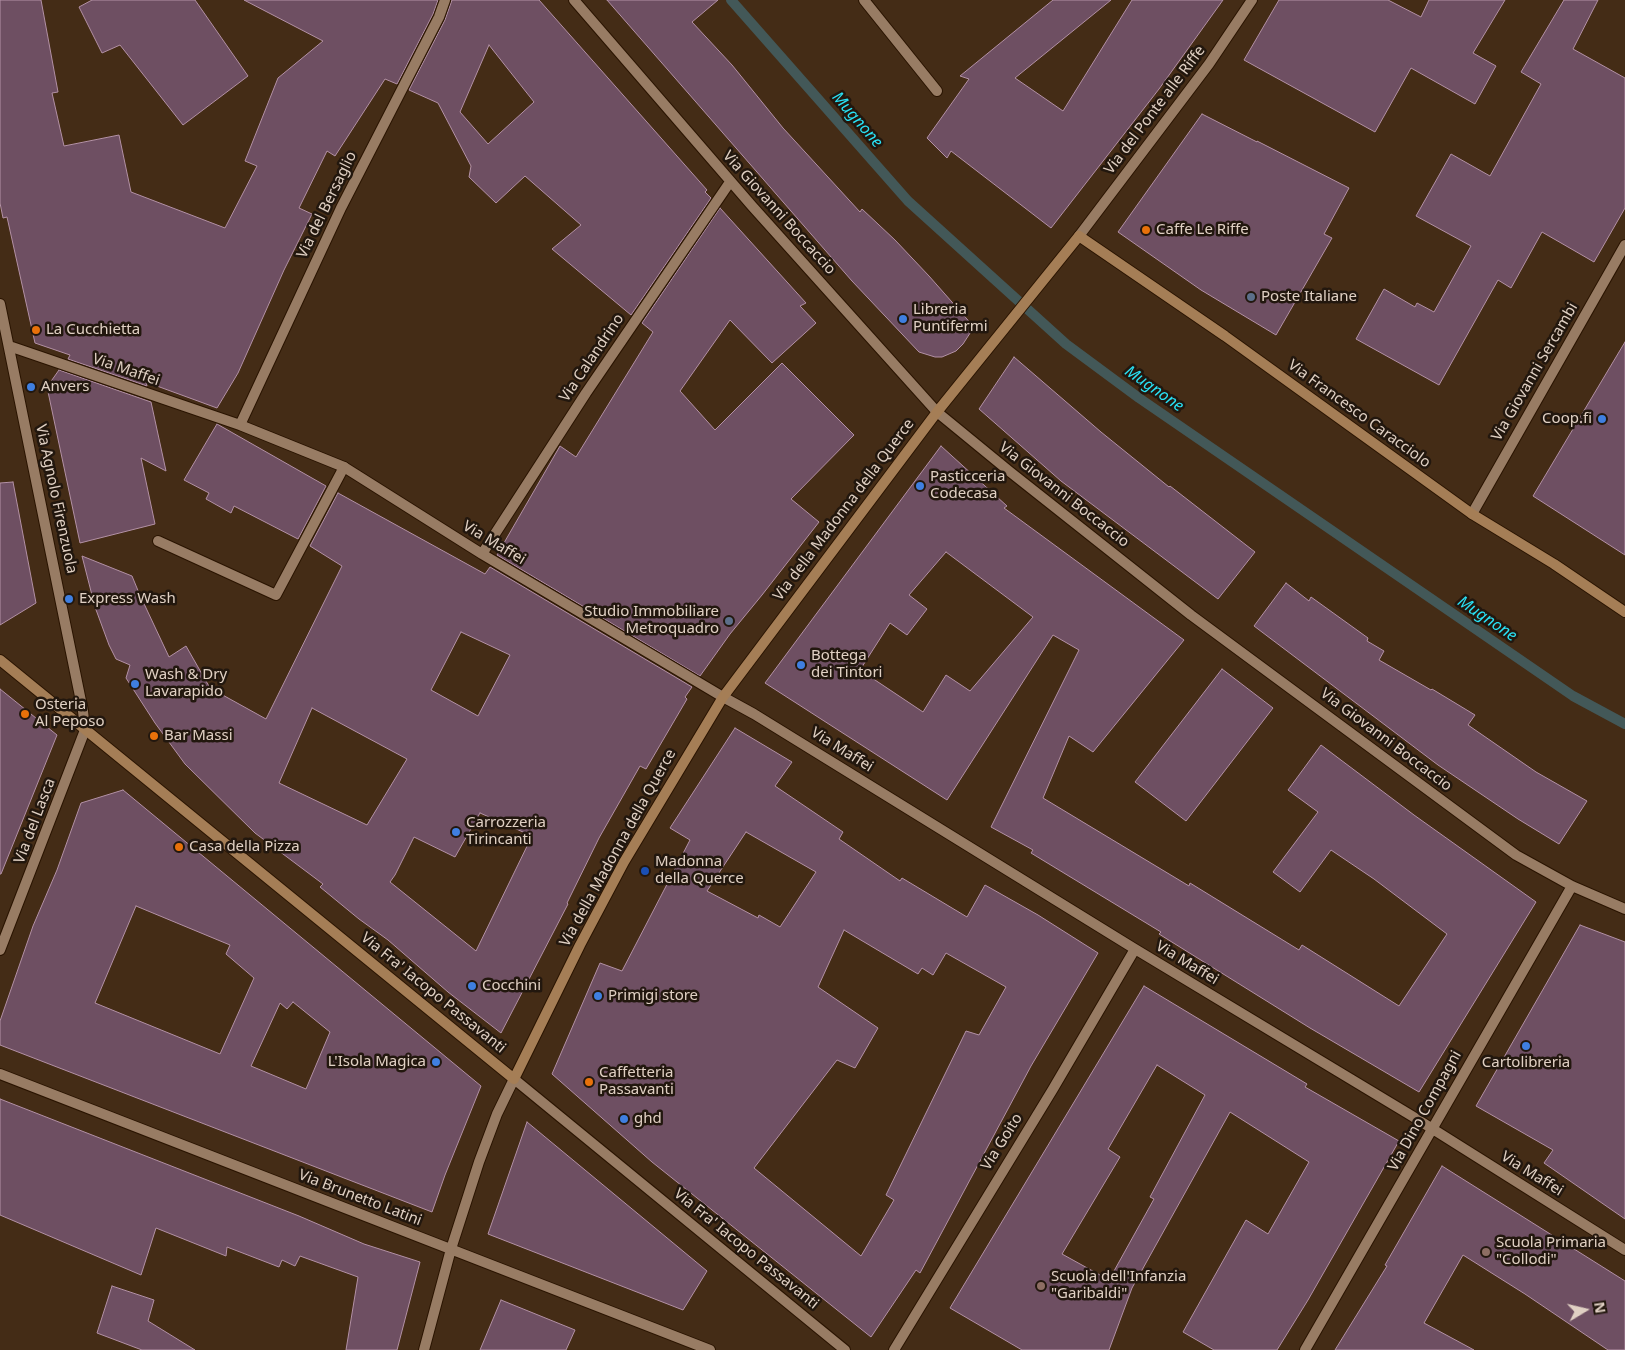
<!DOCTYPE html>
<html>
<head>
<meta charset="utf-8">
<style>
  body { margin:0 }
  #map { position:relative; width:1625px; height:1350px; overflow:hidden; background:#442c16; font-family:"Noto Sans",sans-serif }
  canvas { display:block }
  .north { position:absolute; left:1560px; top:1285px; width:50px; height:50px; -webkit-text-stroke:4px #22170e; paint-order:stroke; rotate:81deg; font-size:14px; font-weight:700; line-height:20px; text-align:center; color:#e0d0c3 }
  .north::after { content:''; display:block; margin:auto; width:18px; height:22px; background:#e0d0c3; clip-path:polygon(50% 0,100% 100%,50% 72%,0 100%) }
</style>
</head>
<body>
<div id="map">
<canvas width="1625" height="1350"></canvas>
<div class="north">N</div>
</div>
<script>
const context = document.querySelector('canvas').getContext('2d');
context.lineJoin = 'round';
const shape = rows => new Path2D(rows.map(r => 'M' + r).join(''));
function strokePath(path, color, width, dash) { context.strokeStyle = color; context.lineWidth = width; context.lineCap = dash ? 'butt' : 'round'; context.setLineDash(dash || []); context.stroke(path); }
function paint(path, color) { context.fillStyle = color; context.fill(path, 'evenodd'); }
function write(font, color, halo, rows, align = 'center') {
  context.font = font + ' "Noto Sans",sans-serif'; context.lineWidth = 5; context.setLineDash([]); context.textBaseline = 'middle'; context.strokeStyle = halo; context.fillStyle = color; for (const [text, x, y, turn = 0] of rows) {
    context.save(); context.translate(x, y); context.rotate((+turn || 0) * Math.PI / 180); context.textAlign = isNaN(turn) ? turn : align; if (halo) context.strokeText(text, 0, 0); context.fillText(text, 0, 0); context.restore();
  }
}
const stream = shape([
  [731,0,908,201,1066,344,1139,398,1573,696,1625,724]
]);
const building = shape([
  [0,0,41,0,58,92,52,93,64,146,119,135,131,192,225,228,257,166,245,161,278,78,323,41,244,0,438,0,433,14,397,84,385,79,335,156,327,151,299,208,312,214,284,270,238,373,217,408,146,382,147,386,68,359,70,355,35,343,7,217,3,218,0,203,0,0],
  [92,0,195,0,248,76,183,125,120,45,102,53,79,7,92,0],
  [452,0,539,0,707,190,705,192,711,198,631,315,552,249,581,225,525,176,496,203,469,177,471,166,438,103,409,90,445,20,452,0],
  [489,45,534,102,488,144,460,112,489,45],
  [607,0,718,0,692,22,732,65,783,128,860,212,862,209,895,240,929,276,974,327,963,344,956,351,942,357,935,357,919,352,852,281,607,0],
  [1053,0,1111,0,1015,78,1063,111,1132,0,1223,0,1159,89,1051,228,951,151,947,158,927,138,969,79,960,76,1053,0],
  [1279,0,1388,0,1421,17,1429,0,1505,0,1473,53,1496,66,1475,104,1411,68,1375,132,1244,60,1279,0],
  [1564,0,1598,0,1573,49,1625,78,1625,208,1594,262,1542,232,1511,288,1498,280,1439,385,1356,339,1384,289,1415,307,1417,303,1434,312,1471,246,1416,216,1451,154,1490,176,1541,84,1521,72,1564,0],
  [1202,114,1257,142,1257,141,1349,188,1324,234,1332,238,1276,335,1201,290,1118,232,1202,114],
  [720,208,806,303,800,306,816,323,772,363,730,320,680,391,715,430,782,363,854,435,791,499,819,522,762,595,730,634,700,676,497,555,560,446,576,457,653,332,642,323,720,208],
  [1625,342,1625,555,1533,496,1625,342],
  [1014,357,1101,432,1169,487,1170,486,1255,552,1218,599,1061,481,979,409,1014,357],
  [59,370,151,402,166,471,141,458,155,524,80,543,47,387,59,370],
  [217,424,326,486,298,539,234,506,231,513,206,499,209,493,184,480,217,424],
  [941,446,1007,506,1004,508,1184,640,1093,752,1069,736,1043,798,1189,886,1190,883,1299,950,1302,945,1399,1006,1447,934,1374,879,1331,850,1300,892,1273,872,1318,812,1288,790,1321,745,1414,815,1536,902,1419,1092,1310,1028,1159,934,1161,932,1031,853,1033,850,991,827,1079,650,1053,635,947,800,765,683,941,446],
  [946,552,1033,617,970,691,946,675,923,712,860,670,890,623,907,635,927,609,909,595,946,552],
  [13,482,36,603,0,625,0,483,13,482],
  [338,493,485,574,490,567,692,687,685,697,687,699,646,769,640,766,599,838,567,903,568,904,501,1033,448,992,388,940,359,919,320,887,323,884,255,833,185,764,155,723,126,678,130,665,116,659,109,645,95,607,82,556,132,576,139,593,169,657,186,646,210,688,266,719,342,566,310,546,338,493],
  [461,632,510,655,478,716,431,690,461,632],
  [312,708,407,759,367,825,279,783,312,708],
  [480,813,532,836,476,951,390,882,395,875,414,837,455,857,480,813],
  [1286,583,1309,601,1311,597,1368,638,1367,641,1384,651,1379,660,1431,690,1432,689,1475,715,1468,725,1536,772,1587,801,1559,844,1518,819,1438,765,1254,626,1286,583],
  [1222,669,1273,708,1186,821,1135,782,1222,669],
  [0,689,57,735,1,874,0,874,0,689],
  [735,728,792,762,775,786,843,832,839,839,900,881,902,878,967,917,985,885,1038,915,1098,953,1031,1066,920,1273,916,1270,871,1337,652,1162,552,1074,600,963,622,971,690,840,670,828,735,728],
  [746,832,816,872,780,927,759,915,758,918,707,891,746,832],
  [844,930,918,974,922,968,933,975,946,953,1006,987,979,1035,966,1031,886,1195,894,1200,861,1256,754,1168,837,1060,855,1068,878,1028,818,987,844,930],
  [123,790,481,1086,445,1175,432,1212,0,1045,0,1021,33,926,57,870,81,803,123,790],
  [136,906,230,945,226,954,254,978,220,1054,95,1003,136,906],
  [293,1002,330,1032,306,1089,251,1066,280,1003,287,1009,293,1002],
  [1580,925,1625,942,1625,1219,1544,1163,1553,1150,1476,1106,1580,925],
  [1144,986,1307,1084,1305,1087,1399,1141,1308,1300,1277,1350,1214,1350,1183,1332,1246,1220,1268,1234,1309,1162,1230,1112,1132,1288,1109,1350,1022,1350,950,1308,1144,986],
  [1157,1065,1205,1095,1150,1197,1154,1199,1109,1280,1062,1254,1120,1157,1108,1149,1157,1065],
  [0,1099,299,1216,364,1244,420,1262,397,1350,346,1350,358,1277,300,1256,295,1266,282,1260,279,1267,227,1247,226,1256,156,1228,141,1275,0,1215,0,1099],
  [527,1122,707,1271,683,1310,488,1234,527,1122],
  [1442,1166,1625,1281,1625,1350,1608,1350,1525,1294,1463,1255,1424,1323,1474,1350,1335,1350,1387,1266,1385,1265,1442,1166],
  [112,1286,154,1300,148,1321,195,1350,142,1350,97,1333,112,1286],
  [501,1300,575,1330,566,1350,480,1350,501,1300]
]);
const lane = shape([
  [158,541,276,595,344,467]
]);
const street = shape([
  [574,0,752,206,937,412,1009,471,1191,615,1516,855,1572,886,1625,909],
  [864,0,937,91],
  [1079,236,1209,64,1252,0],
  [0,304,83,711,85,730,0,950],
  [9,346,240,425,344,467,482,554,723,697,754,714,1135,949,1412,1116,1625,1250],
  [240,425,341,208,439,17,445,0],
  [1472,514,1625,245],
  [482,554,586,393,730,182],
  [0,1074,710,1350],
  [424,1350,451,1249,479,1162,497,1114,514,1079,845,1350],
  [894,1350,1053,1089,1135,949],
  [1305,1350,1572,886]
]);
const secondary = shape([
  [0,660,514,1079,580,945,624,862,723,697,937,412,1079,236,1225,336,1472,514,1554,564,1625,612]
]);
const markers = [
  [1146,230,5,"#e8710a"],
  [1251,297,5,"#5c6f8a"],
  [903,319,5,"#3f7fe0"],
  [36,330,5,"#e8710a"],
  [31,387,5,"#3f7fe0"],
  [1602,419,5,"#3f7fe0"],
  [920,486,5,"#3f7fe0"],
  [69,599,5,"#3f7fe0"],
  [729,621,5,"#5c6f8a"],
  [801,665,5,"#3f7fe0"],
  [135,684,5,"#3f7fe0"],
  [25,714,5,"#e8710a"],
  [154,736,5,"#e8710a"],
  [456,832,5,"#3f7fe0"],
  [179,847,5,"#e8710a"],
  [645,871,5,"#1a4fb4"],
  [472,986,5,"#3f7fe0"],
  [598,996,5,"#3f7fe0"],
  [1526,1046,5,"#3f7fe0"],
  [436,1062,5,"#3f7fe0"],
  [589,1082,5,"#e8710a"],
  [624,1119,5,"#3f7fe0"],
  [1486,1252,5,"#8d6e63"],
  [1041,1286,5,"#8d6e63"]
];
const streetNames = [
  ["Via del Ponte alle Riffe",1155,110,-53],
  ["Via del Bersaglio",327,205,-64],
  ["Via Giovanni Boccaccio",779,213,48],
  ["Via Calandrino",592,358,-56],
  ["Via Maffei",126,370,19],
  ["Via Giovanni Sercambi",1535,372,-60],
  ["Via Francesco Caracciolo",1359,414,36],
  ["Via Giovanni Boccaccio",1064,495,38],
  ["Via Agnolo Firenzuola",56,499,78],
  ["Via della Madonna della Querce",844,510,-53],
  ["Via Maffei",494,543,31],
  ["Via Giovanni Boccaccio",1386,740,37],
  ["Via Maffei",842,750,32],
  ["Via del Lasca",35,821,-69],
  ["Via della Madonna della Querce",618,848,-61],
  ["Via Maffei",1187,963,31],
  ["Via Fra' Iacopo Passavanti",433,993,39],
  ["Via Dino Compagni",1425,1111,-61],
  ["Via Goito",1002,1142,-58],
  ["Via Maffei",1532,1174,32],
  ["Via Brunetto Latini",360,1198,21],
  ["Via Fra' Iacopo Passavanti",746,1249,39]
];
const poiNames = [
  ["Caffe Le Riffe",1156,230],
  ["Poste Italiane",1261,297],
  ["Libreria",913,310],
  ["Puntifermi",913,327],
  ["La Cucchietta",46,330],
  ["Anvers",41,387],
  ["Coop.fi",1592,419,"right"],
  ["Pasticceria",930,477],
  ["Codecasa",930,494],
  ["Express Wash",79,599],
  ["Studio Immobiliare",719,612,"right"],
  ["Metroquadro",719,629,"right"],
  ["Bottega",811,656],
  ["dei Tintori",811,673],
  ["Wash & Dry",145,675],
  ["Lavarapido",145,692],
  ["Osteria",35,705],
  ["Al Peposo",35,722],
  ["Bar Massi",164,736],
  ["Carrozzeria",466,823],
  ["Tirincanti",466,840],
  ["Casa della Pizza",189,847],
  ["Madonna",655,862],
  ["della Querce",655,879],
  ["Cocchini",482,986],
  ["Primigi store",608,996],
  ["L'Isola Magica",426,1062,"right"],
  ["Cartolibreria",1526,1063,"center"],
  ["Caffetteria",599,1073],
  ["Passavanti",599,1090],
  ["ghd",634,1119],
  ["Scuola Primaria",1496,1243],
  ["\"Collodi\"",1496,1260],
  ["Scuola dell'Infanzia",1051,1277],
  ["\"Garibaldi\"",1051,1294]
];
const waterNames = [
  ["Mugnone",857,120,49],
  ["Mugnone",1154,389,35],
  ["Mugnone",1487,619,34]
];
strokePath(stream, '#435858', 10);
paint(building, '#6e4f62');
strokePath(building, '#b391a5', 1);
strokePath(lane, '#2a1400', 12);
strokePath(street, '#2a1400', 12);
strokePath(secondary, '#2a1400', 12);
strokePath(lane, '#987c64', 10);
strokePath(street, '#987c64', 10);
strokePath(secondary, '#a57e56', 10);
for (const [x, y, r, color] of markers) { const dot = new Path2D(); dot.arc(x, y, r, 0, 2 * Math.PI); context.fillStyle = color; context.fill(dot); strokePath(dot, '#22170e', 2); }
write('15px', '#e0d0c3', '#22170e', streetNames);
write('15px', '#e0d0c3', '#22170e', poiNames, 'left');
write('italic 16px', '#29e1f5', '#22170e', waterNames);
</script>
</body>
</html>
